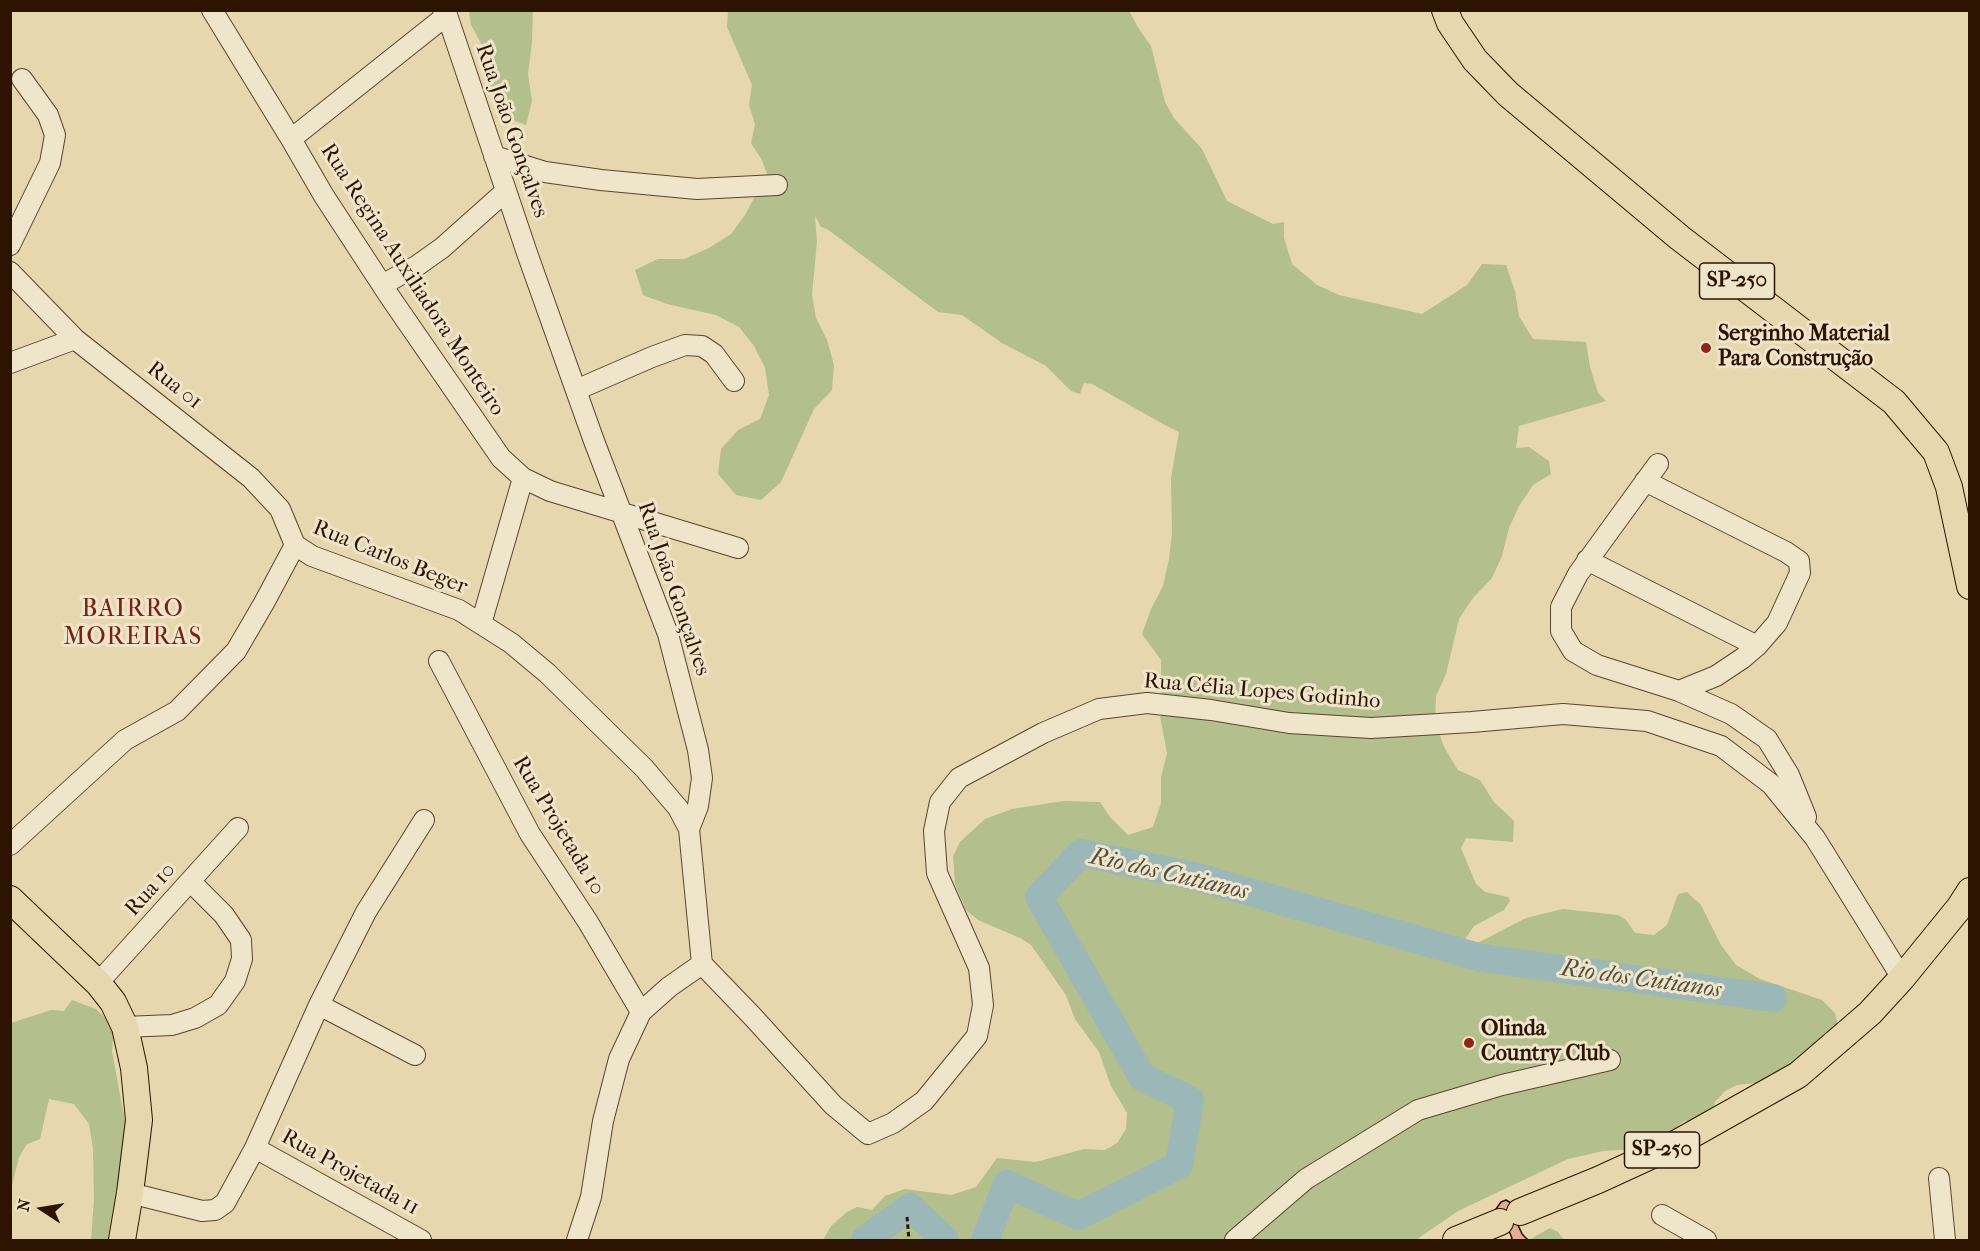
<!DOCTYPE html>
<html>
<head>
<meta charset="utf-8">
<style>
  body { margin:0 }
  #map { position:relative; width:1980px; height:1251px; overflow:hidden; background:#e6d7af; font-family:"IM FELL French Canon",serif }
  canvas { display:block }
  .frame { position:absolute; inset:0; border:12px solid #2c1400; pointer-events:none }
  .north { position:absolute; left:12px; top:1179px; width:60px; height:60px; -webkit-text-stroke:4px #efe5cb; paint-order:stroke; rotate:282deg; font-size:16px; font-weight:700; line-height:24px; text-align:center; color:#2c1400 }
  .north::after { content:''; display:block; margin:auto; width:21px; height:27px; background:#2c1400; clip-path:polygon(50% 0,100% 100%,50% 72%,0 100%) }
</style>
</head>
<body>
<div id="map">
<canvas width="1980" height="1251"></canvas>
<div class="frame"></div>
<div class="north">N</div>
</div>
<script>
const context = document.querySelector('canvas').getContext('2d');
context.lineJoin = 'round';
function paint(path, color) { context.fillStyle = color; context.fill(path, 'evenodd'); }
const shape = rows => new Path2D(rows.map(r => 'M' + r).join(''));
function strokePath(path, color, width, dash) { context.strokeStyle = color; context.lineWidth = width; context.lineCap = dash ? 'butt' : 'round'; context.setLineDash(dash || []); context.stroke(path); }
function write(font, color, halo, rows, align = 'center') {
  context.font = font + ' "IM FELL French Canon",serif'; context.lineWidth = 6; context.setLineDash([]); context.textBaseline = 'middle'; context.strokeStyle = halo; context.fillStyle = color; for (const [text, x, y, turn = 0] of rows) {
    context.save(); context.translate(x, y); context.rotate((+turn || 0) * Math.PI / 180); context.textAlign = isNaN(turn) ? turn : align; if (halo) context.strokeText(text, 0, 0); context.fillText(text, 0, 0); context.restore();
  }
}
const green = shape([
  [469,11,533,11,532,42,528,74,532,101,526,125,502,116,491,94,483,47,471,25],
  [728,11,1129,11,1139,29,1151,46,1165,102,1174,118,1202,149,1227,201,1273,224,1284,222,1284,238,1292,264,1317,285,1339,295,1422,314,1467,285,1482,264,1506,265,1515,291,1519,316,1533,339,1586,342,1590,367,1598,393,1606,401,1519,426,1516,448,1529,447,1549,461,1551,474,1533,485,1519,506,1509,528,1502,556,1492,578,1473,598,1459,619,1446,674,1436,696,1435,721,1444,747,1458,770,1480,780,1494,802,1514,821,1513,842,1466,838,1461,848,1476,884,1485,892,1508,897,1510,901,1504,910,1474,926,1464,941,1472,946,1526,918,1563,909,1618,915,1626,920,1635,933,1654,935,1667,925,1678,894,1687,892,1701,905,1721,945,1736,965,1760,979,1822,1000,1835,1013,1840,1033,1774,1081,1737,1085,1725,1091,1715,1102,1712,1117,1707,1121,1684,1121,1659,1141,1641,1149,1603,1151,1568,1159,1458,1211,1416,1240,823,1240,831,1226,847,1212,857,1207,872,1210,885,1196,905,1189,951,1195,976,1187,997,1158,1036,1162,1084,1149,1105,1150,1117,1143,1126,1129,1127,1113,1111,1086,1099,1052,1075,1019,1066,995,1031,945,1020,938,978,920,966,910,955,884,953,856,960,842,985,819,1012,809,1064,801,1100,802,1110,817,1128,835,1153,827,1161,803,1161,777,1167,753,1160,717,1162,715,1161,660,1142,634,1151,609,1163,586,1169,559,1172,533,1171,478,1179,432,1163,424,1092,384,1084,383,1080,394,1071,391,1046,366,1002,343,962,315,938,312,827,229,821,227,815,216,817,241,812,295,816,318,827,340,834,365,832,390,814,409,781,482,761,500,736,495,718,474,721,449,738,430,760,419,769,395,765,368,754,346,739,327,716,315,667,304,643,295,635,270,658,259,684,259,709,248,731,234,745,215,767,174,762,160,751,143,755,124,749,105,752,85,727,27],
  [72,1000,96,1009,114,1026,112,1051,125,1122,125,1148,119,1240,91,1240,94,1200,93,1148,89,1124,74,1104,49,1099,40,1139,27,1144,19,1157,11,1189,11,1023,51,1010,64,1011],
  [1550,1228,1558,1232,1564,1240,1529,1240]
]);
const shadow = shape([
  [1516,1219,1526,1239,1527,1240,1513,1240]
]);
const river = shape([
  [865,1240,910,1207,945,1240],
  [985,1240,1007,1184,1078,1216,1179,1165,1190,1100,1142,1077,1039,897,1081,853,1193,876,1482,958,1773,998]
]);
const building = shape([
  [1506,1200,1511,1203,1514,1207,1513,1214,1522,1234,1528,1240,1511,1240,1512,1238,1503,1217,1496,1209,1501,1202,1506,1200]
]);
const path = shape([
  [907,1217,909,1240]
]);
const minor = shape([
  [212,10,291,139,324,196,390,297,501,458,523,478,550,491,738,548],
  [443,10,447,15,527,253,594,441,668,634,698,750,702,778,698,806,689,829,702,964],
  [291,139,447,15],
  [494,156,545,172,601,180,697,189,777,185],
  [10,245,50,163,55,135,48,115,22,79],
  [10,272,75,339,251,478,280,509,295,545],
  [382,285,418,265,442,248,506,191],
  [10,363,75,339],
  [576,390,652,357,685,345,702,346,714,354,734,381],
  [1658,464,1578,574,1561,607,1561,631,1573,651,1597,665,1679,691,1731,714,1767,739,1789,775,1806,817],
  [1645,481,1786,552,1799,561,1800,573,1777,623,1757,646,1743,658,1716,676,1679,691],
  [1587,560,1757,646],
  [481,624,523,478],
  [439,661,530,834,588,922,641,1012],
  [10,845,125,740,177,711,236,651,264,603,295,545,312,556,459,610,511,643,547,673,644,768,678,808,689,829],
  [702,964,753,1017,833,1105,868,1134,893,1123,924,1101,977,1036,983,1005,979,968,937,873,934,831,940,802,959,778,1043,733,1099,709,1147,703,1211,710,1289,723,1371,728,1472,722,1563,714,1647,721,1721,746,1771,784,1815,838,1902,978],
  [98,983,238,828],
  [319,1005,415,1055],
  [125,1027,172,1025,195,1018,218,1005,235,981,242,959,241,940,224,915,191,882],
  [255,1148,421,1240],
  [1939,1178,1945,1240],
  [130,1193,202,1211,215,1210,225,1203,255,1148,319,1005,366,912,424,820],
  [1662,1215,1706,1240],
  [577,1240,591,1197,603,1121,619,1059,641,1012,669,987,702,964],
  [1235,1240,1306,1179,1418,1110,1502,1085,1610,1060]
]);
const major = shape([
  [1445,10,1450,23,1475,60,1508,94,1680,238,1894,402,1936,452,1949,487,1970,586],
  [10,899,98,983,113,1002,125,1027,134,1068,139,1120,130,1193,122,1240],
  [1520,1212,1598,1180,1670,1147,1798,1075,1870,1013,1902,978,1959,908,1970,891],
  [1456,1240,1500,1222]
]);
const markers = [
  [1706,348,6,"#8f2418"],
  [1469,1043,6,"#8f2418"]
];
const shields = [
  [1737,281,75],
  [1662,1150,75]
];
const shieldNames = [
  ["SP-250",1737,281],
  ["SP-250",1662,1150]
];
const streetNames = [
  ["Rua João Gonçalves",511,131,71],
  ["Rua Regina Auxiliadora Monteiro",412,280,57],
  ["Rua 01",174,386,38],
  ["Rua Carlos Beger",390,558,22],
  ["Rua João Gonçalves",673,589,71],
  ["Rua Célia Lopes Godinho",1262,692,5],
  ["Rua Projetada 10",558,826,59],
  ["Rua 10",151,890,-48],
  ["Rua Projetada 11",350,1173,29]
];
const poiNames = [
  ["Serginho Material",1718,335],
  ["Para Construção",1718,360],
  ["Olinda",1481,1030],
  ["Country Club",1481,1055]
];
const neighbourhoodNames = [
  ["BAIRRO",133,610],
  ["MOREIRAS",133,638]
];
const waterNames = [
  ["Rio dos Cutianos",1169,875,13],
  ["Rio dos Cutianos",1641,980,8]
];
paint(green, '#b3bf8c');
paint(shadow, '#0003');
strokePath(river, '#9cb7b7', 28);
paint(building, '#e2ad95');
strokePath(building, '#2c1400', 1.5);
strokePath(minor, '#5a452c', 22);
strokePath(major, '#2c1400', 28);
strokePath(path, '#2c1400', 3, [4.5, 3]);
strokePath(minor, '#efe5cb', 20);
strokePath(major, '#e6d7af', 26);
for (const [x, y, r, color] of markers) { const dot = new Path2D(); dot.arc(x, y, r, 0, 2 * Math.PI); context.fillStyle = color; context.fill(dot); strokePath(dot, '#efe5cb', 2); }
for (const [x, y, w] of shields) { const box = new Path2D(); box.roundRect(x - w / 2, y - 18, w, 36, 4.5); context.fillStyle = '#efe5cb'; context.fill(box); strokePath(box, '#2c1400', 1.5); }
write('bold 21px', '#2c1400', null, shieldNames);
write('22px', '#2c1400', '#efe5cb', streetNames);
write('bold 22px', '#2c1400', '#efe5cb', poiNames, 'left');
context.letterSpacing = '1.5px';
write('24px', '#7a1f14', '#efe5cb', neighbourhoodNames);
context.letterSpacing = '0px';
write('italic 24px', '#534d40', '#efe5cb', waterNames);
</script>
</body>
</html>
